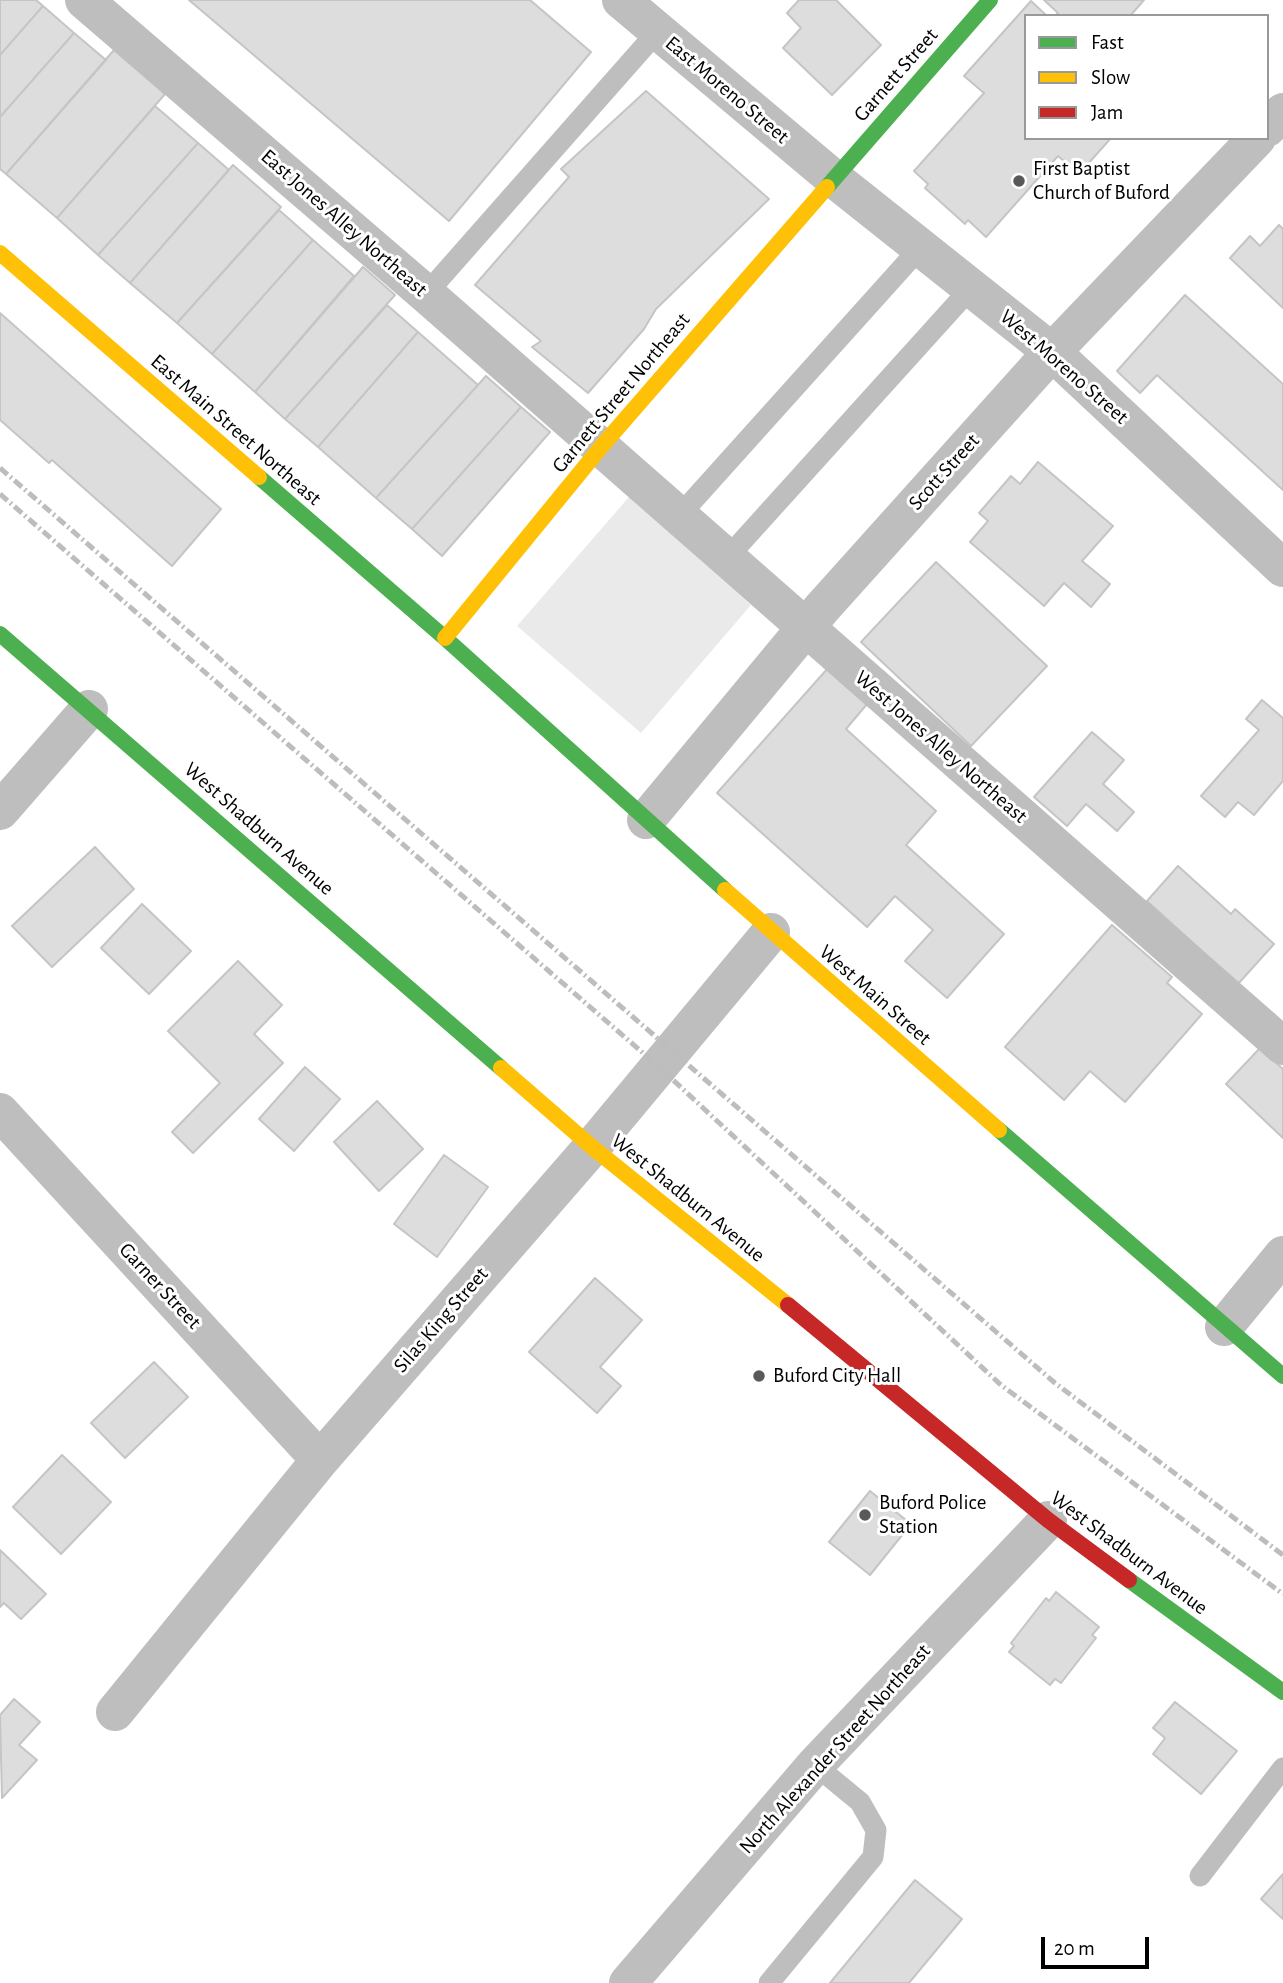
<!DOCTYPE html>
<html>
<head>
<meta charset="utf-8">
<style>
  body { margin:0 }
  #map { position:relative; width:1283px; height:1983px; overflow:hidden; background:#fff; font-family:"Alegreya Sans",sans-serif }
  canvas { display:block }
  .legend { position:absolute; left:1024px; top:14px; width:245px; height:126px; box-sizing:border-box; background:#fff; border:2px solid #999; margin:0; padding:9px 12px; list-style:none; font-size:21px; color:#000 }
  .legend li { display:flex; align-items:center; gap:14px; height:35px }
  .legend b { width:35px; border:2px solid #999 }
  .scale { position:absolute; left:1041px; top:1937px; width:108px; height:32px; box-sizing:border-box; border:4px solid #000; border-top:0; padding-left:9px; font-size:21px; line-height:24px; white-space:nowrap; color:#000; -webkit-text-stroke:5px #fff; paint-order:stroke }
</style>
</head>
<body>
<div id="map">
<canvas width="1283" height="1983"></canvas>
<ul class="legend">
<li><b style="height:9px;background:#4caf50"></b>Fast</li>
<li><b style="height:9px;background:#ffc107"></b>Slow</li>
<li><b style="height:9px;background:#c62828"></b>Jam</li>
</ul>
<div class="scale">20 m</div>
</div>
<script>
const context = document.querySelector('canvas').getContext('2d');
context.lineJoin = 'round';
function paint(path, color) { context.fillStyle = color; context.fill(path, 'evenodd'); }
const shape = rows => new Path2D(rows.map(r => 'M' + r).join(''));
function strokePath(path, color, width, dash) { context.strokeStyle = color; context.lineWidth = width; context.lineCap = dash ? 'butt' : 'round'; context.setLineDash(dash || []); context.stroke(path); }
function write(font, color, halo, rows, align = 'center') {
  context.font = font + ' "Alegreya Sans",sans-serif'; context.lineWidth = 6; context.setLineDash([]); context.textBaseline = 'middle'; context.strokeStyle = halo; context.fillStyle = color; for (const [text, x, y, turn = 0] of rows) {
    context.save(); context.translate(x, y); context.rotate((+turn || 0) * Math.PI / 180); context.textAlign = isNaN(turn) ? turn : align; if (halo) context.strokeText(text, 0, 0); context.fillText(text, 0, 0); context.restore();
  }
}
const green = shape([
  [629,497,751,605,641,733,517,626]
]);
const building = shape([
  [0,0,36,0,43,6,0,55,0,0],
  [189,0,530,0,591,52,449,221,189,0],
  [799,0,836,0,881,45,832,95,783,48,801,28,787,13,799,0],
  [1044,0,1144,0,1130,16,1055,16,1058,13,1044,0],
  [1031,1,1047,16,1026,16,1026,138,1111,138,1079,174,1058,156,986,237,968,220,965,224,925,188,928,184,914,171,984,93,964,76,1031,1],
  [43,6,74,33,0,117,0,55,43,6],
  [74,33,106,60,6,174,0,169,0,117,74,33],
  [114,50,165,94,57,218,6,174,114,50],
  [646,91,769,199,656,309,644,329,588,393,532,347,541,341,475,285,569,177,561,169,646,91],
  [155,106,198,143,98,255,57,218,155,106],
  [198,143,229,170,130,283,98,255,198,143],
  [233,165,281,207,177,323,130,283,233,165],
  [279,210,313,240,212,354,177,323,279,210],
  [1279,225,1283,229,1283,308,1230,258,1250,236,1260,246,1279,225],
  [313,240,354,276,255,392,212,354,313,240],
  [363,267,395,295,285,419,255,392,363,267],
  [1185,295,1283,384,1283,490,1157,375,1140,393,1117,371,1185,295],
  [387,305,418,332,318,447,285,419,387,305],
  [0,313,221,509,172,566,52,460,49,463,0,420,0,313],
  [418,332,478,385,376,498,318,447,418,332],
  [486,376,521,407,412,529,376,498,486,376],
  [521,407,550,432,442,556,412,529,521,407],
  [1038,462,1113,526,1082,561,1110,584,1091,607,1064,583,1044,606,970,542,988,521,979,513,1011,476,1020,484,1038,462],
  [936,562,1047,666,971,746,861,642,936,562],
  [828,668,867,704,846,729,936,811,906,845,1004,934,947,998,905,961,933,930,895,896,867,927,717,793,828,668],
  [1262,700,1283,718,1283,781,1254,815,1238,802,1225,817,1201,796,1259,730,1246,719,1262,700],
  [1092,732,1124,760,1103,784,1134,812,1117,831,1086,804,1067,826,1034,797,1092,732],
  [95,847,134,889,52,967,12,926,95,847],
  [1178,866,1231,914,1235,909,1274,944,1238,984,1147,901,1178,866],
  [142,904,191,951,149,994,101,948,142,904],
  [1112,925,1172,977,1167,983,1202,1014,1125,1102,1090,1071,1064,1100,1005,1047,1112,925],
  [238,961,282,1005,254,1034,283,1063,193,1153,172,1132,220,1083,168,1031,238,961],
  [1260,1048,1283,1069,1283,1138,1226,1084,1260,1048],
  [305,1067,340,1099,294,1151,259,1119,305,1067],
  [377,1101,423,1149,379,1191,334,1142,377,1101],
  [444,1155,488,1187,437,1257,394,1224,444,1155],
  [595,1278,642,1320,600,1367,621,1386,597,1413,529,1352,595,1278],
  [154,1362,188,1397,125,1458,91,1423,154,1362],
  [62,1455,111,1502,61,1554,13,1507,62,1455],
  [870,1491,911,1524,870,1575,829,1542,870,1491],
  [0,1550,46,1594,21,1619,4,1603,0,1607,0,1550],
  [1056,1592,1099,1627,1092,1635,1096,1638,1061,1683,1055,1679,1050,1685,1009,1652,1014,1646,1011,1643,1046,1598,1049,1601,1056,1592],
  [14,1699,40,1722,19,1745,37,1760,2,1798,0,1715,14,1699],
  [1175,1702,1237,1751,1201,1794,1153,1754,1165,1738,1153,1728,1175,1702],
  [1283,1874,1283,1919,1261,1899,1283,1874],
  [915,1880,962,1919,909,1983,830,1983,915,1880]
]);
const lane = shape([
  [426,294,657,32],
  [679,516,920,248],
  [727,558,971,288],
  [1200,1876,1283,1768],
  [769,1983,873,1857,876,1830,860,1802,815,1765]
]);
const street = shape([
  [84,0,426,294,1283,1046],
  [621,0,833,178,1052,352,1283,568],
  [1267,128,1283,112],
  [0,811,89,709],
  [646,820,822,608,1052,352,1257,138],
  [0,1112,320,1460],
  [1224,1327,1283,1255],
  [115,1712,320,1460,592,1147,771,932],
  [628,1983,815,1765,1048,1520]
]);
const fast = shape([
  [827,187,990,0],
  [259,477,445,638,725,890],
  [0,634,501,1068],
  [999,1130,1283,1376],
  [1129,1580,1283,1692]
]);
const slow = shape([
  [0,253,259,477],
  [445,638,601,447,827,187],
  [725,890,999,1130],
  [501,1068,592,1147,788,1305]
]);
const jam = shape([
  [788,1305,1048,1520,1129,1580]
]);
const rail = shape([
  [0,468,1055,1383,1283,1555],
  [0,494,658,1066,1001,1385,1283,1594]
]);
const markers = [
  [1019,181,7,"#595959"],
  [759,1376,7,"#595959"],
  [865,1515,7,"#595959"]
];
const streetNames = [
  ["Garnett Street",896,75,-49],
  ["East Moreno Street",727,90,40],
  ["East Jones Alley Northeast",344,223,41],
  ["West Moreno Street",1064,367,41],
  ["Garnett Street Northeast",621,393,-50],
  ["East Main Street Northeast",236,430,41],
  ["Scott Street",944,472,-48],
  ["West Jones Alley Northeast",941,747,41],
  ["West Shadburn Avenue",259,829,41],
  ["West Main Street",875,995,41],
  ["West Shadburn Avenue",688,1198,39],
  ["Garner Street",160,1286,47],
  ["Silas King Street",441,1320,-49],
  ["West Shadburn Avenue",1129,1553,37],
  ["North Alexander Street Northeast",835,1749,-48]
];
const poiNames = [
  ["First Baptist",1033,169],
  ["Church of Buford",1033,193],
  ["Buford City Hall",773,1376],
  ["Buford Police",879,1503],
  ["Station",879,1527]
];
paint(green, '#eaeaea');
paint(building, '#ddd');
strokePath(building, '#c5c5c5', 2);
strokePath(lane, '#bebebe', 21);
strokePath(street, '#bebebe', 38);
strokePath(fast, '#4caf50', 16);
strokePath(slow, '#ffc107', 16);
strokePath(jam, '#c62828', 16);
strokePath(rail, '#bdbdbd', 5, [10, 3.5, 2, 3.5]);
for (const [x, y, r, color] of markers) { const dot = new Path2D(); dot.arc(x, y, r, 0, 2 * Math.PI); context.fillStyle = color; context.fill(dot); strokePath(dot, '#fff', 2.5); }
write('21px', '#000', '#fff', streetNames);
write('21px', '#000', '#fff', poiNames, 'left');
</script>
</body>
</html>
